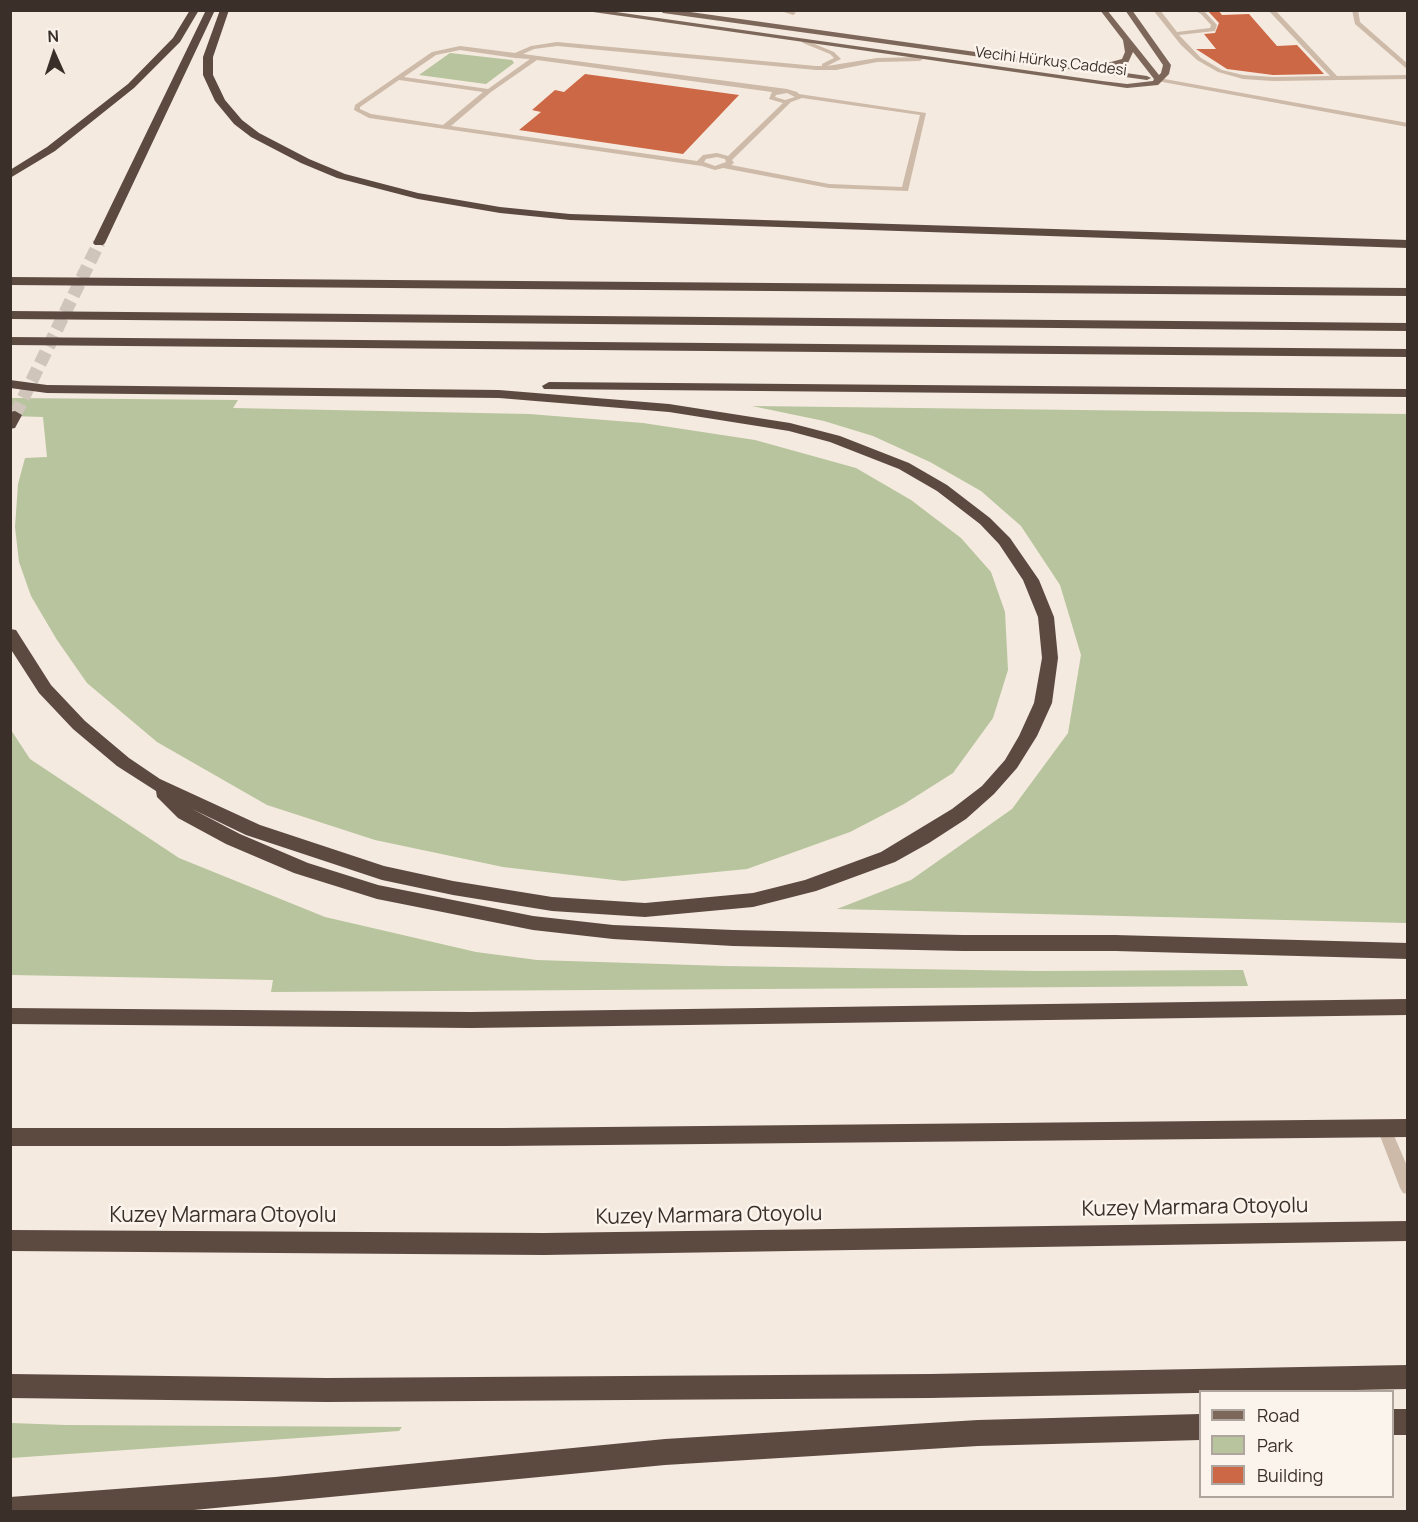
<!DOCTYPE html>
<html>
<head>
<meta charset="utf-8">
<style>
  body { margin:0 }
  #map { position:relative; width:1418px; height:1522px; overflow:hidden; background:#f4eadf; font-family:Manrope,sans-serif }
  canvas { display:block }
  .frame { position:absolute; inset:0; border:12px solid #3a2f29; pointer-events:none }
  .legend { position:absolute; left:1199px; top:1390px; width:195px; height:108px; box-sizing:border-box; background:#fbf4ec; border:2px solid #aea59e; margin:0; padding:8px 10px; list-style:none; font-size:18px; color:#3a2f29 }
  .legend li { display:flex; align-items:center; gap:12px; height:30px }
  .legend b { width:30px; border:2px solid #aea59e }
  .north { position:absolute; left:24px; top:24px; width:60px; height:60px; -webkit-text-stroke:4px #fbf4ec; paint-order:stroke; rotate:357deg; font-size:16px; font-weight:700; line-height:24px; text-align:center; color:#3a2f29 }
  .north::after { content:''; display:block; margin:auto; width:21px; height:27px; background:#3a2f29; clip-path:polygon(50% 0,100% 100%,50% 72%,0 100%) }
</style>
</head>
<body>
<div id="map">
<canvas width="1418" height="1522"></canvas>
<div class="frame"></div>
<ul class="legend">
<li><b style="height:8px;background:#7d665a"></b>Road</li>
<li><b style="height:16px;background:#b7c49d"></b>Park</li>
<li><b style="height:16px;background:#cc6845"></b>Building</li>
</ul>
<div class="north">N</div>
</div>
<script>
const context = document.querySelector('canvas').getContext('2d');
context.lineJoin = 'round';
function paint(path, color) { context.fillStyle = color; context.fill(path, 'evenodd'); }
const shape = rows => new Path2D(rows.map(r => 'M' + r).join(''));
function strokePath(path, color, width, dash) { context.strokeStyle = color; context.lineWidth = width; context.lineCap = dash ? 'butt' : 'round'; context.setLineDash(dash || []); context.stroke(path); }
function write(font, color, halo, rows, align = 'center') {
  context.font = font + ' Manrope,sans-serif'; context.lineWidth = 5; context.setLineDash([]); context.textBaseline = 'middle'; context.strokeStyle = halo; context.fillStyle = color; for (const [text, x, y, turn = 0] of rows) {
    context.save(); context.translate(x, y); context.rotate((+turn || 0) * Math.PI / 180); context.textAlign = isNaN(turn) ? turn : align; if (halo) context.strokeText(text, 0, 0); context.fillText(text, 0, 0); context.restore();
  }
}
const green = shape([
  [450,53,512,60,514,63,486,84,419,75],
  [11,398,238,400,233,408,529,414,643,423,755,440,856,468,911,500,961,538,991,572,1005,612,1008,670,993,718,953,773,904,804,850,832,747,869,623,881,503,867,375,840,267,805,157,742,87,683,57,640,31,596,19,562,15,527,18,484,25,458,47,457,43,417,11,416],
  [752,406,1407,414,1407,923,837,909,911,880,1012,809,1068,733,1081,655,1060,585,1021,526,981,491,930,462,873,436,824,421],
  [11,730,30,759,179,858,325,917,476,952,537,960,724,966,1038,971,1243,970,1248,986,271,992,273,980,11,975],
  [11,1423,66,1425,402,1427,399,1431,11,1458]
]);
const building = shape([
  [1207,10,1218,10,1222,15,1249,14,1277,46,1297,45,1324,74,1273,75,1227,69,1196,49,1216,49,1204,34,1215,33,1219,23],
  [585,74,739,95,683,154,519,130,541,112,532,110,555,90,564,92]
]);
const highwayTunnel = shape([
  [15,415,99,243]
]);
const lane = shape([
  [778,10,790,10,796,13,793,15,778,10],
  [1153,10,1160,10,1177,32,1210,28,1211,25,1201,14,1193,10,1205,12,1217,25,1215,31,1179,35,1201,58,1222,70,1243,75,1273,77,1330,76,1268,10,1275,10,1337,76,1408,75,1408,79,1273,81,1243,79,1218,72,1197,60,1181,45,1153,10],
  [1352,10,1358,10,1360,22,1408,64,1408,70,1355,24,1352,10],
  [805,40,834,52,841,59,827,66,877,58,920,57,923,59,920,61,877,62,836,70,816,70,557,46,534,49,523,54,787,89,797,92,799,94,926,113,908,191,829,188,723,168,715,170,702,166,369,118,354,110,355,105,432,52,460,46,515,53,531,46,557,42,816,66,822,66,822,64,834,58,830,54,803,43,802,42,805,40],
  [460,50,515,58,530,59,488,89,404,77,436,55,460,50],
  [537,60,772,92,769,99,783,103,728,156,717,153,703,155,697,161,451,126,491,92,537,60],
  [399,80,483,92,443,125,371,114,360,109,360,107,399,80],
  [787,93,795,97,785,100,775,97,776,95,787,93],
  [802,98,920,115,902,187,829,184,731,165,734,163,732,160,791,102,802,98],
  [717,157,725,159,726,162,715,166,704,162,706,159,717,157],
  [1159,78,1408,123,1408,127,1157,81,1156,80,1159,78],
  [1384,1122,1389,1124,1408,1168,1408,1194,1403,1193,1400,1188,1377,1128,1379,1124,1384,1122]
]);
const primary = shape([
  [579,10,602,10,1102,81,1127,84,1153,81,1154,79,1133,52,1128,63,1100,68,1096,66,1122,59,1125,52,1123,40,1100,10,1107,10,1159,75,1161,73,1163,65,1125,10,1132,10,1171,65,1169,74,1158,85,1127,88,579,10],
  [660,10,676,10,1147,76,1151,78,1147,80,663,13,660,10]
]);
const highway = shape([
  [190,10,199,10,180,42,134,88,55,151,10,178,10,170,47,147,128,84,173,38,190,10],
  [206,10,215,10,105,243,103,245,95,245,93,243,206,10],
  [220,10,229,10,213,57,213,75,225,100,242,120,259,133,309,159,345,174,418,193,500,207,570,214,1408,240,1408,248,570,220,500,213,418,199,337,178,301,163,251,137,234,124,215,101,203,75,203,57,220,10],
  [10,277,1408,288,1408,296,10,285,10,277],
  [10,311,1408,323,1408,331,10,319,10,311],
  [10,337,1408,349,1408,357,10,345,10,337],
  [10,380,47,385,499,390,669,404,790,423,840,436,909,463,947,485,990,518,1010,538,1039,580,1054,617,1058,658,1052,703,1037,736,1017,768,994,794,966,819,929,843,895,862,816,891,753,907,645,917,552,911,453,895,382,880,246,835,192,809,240,834,308,863,378,885,533,916,613,925,733,930,963,935,1115,935,1408,943,1408,959,1115,951,963,951,733,946,613,939,533,930,377,899,294,873,226,844,178,818,157,797,156,791,117,766,73,729,39,693,10,648,10,629,16,630,51,685,85,721,129,758,160,779,260,825,384,866,453,881,552,897,645,903,753,893,805,880,881,852,952,809,982,786,1005,760,1019,736,1034,703,1042,658,1038,617,1023,580,999,544,980,524,937,491,899,469,830,442,789,431,669,412,499,398,47,393,10,388,10,380],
  [549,382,1408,389,1408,397,544,389,542,386,549,382],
  [15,411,22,415,15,428,10,429,10,412,15,411],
  [1408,999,1408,1015,471,1028,10,1024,10,1008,471,1012,1408,999],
  [1408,1119,1408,1137,504,1146,10,1146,10,1128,504,1128,1408,1119],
  [1408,1221,1408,1241,544,1255,10,1251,10,1230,544,1233,1408,1221],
  [1408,1365,1408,1389,930,1398,327,1402,10,1398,10,1374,327,1378,930,1374,1408,1365],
  [1392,1409,1408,1409,1408,1435,1392,1435,1392,1409],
  [1200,1414,1200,1440,978,1446,665,1465,173,1512,10,1512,10,1497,275,1477,665,1439,978,1420,1200,1414]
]);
const farStreetnames = [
  ["Vecihi Hürkuş Caddesi",1051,62,7]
];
const nearStreetnames = [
  ["Kuzey Marmara Otoyolu",1195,1208,-1],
  ["Kuzey Marmara Otoyolu",223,1216],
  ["Kuzey Marmara Otoyolu",709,1216,-1]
];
paint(green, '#b7c49d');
paint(building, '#cc6845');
strokePath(highwayTunnel, '#cfc5bb', 13, [13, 6]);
paint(lane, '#cdbaa9');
paint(primary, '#7d665a');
paint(highway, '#5c4940');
write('15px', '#3a2f29', '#fbf4ec', farStreetnames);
write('21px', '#3a2f29', '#fbf4ec', nearStreetnames);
</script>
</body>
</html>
